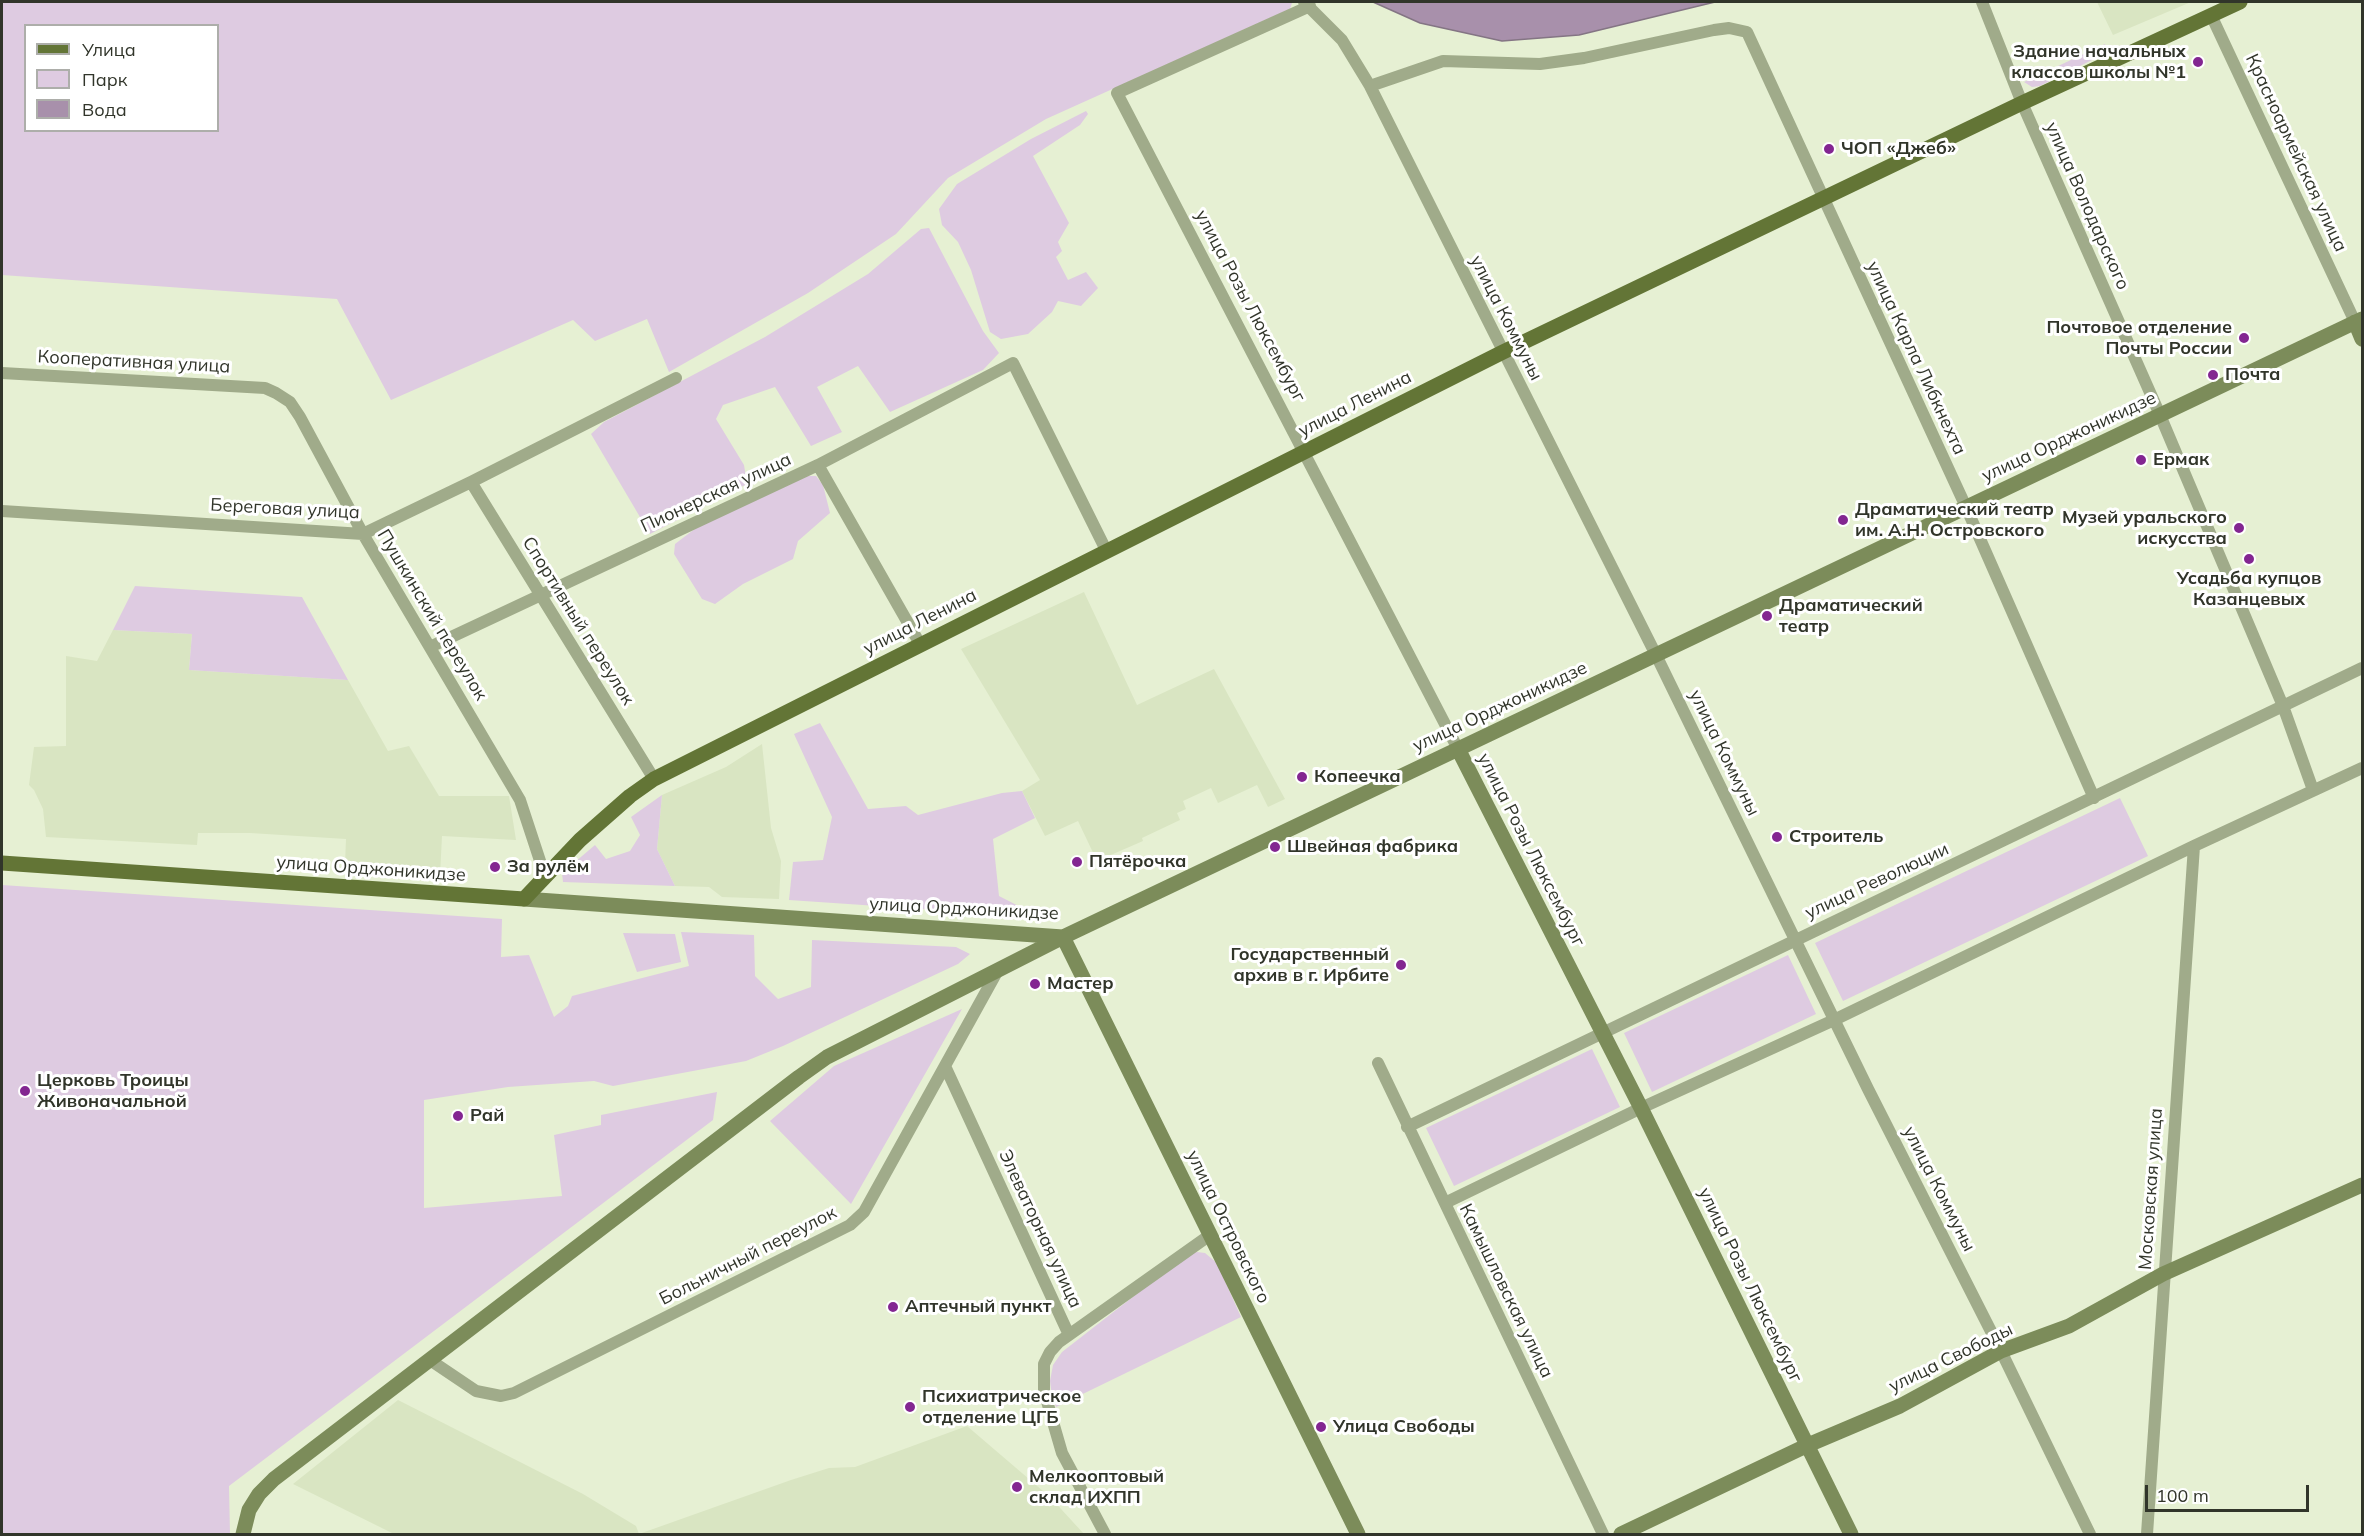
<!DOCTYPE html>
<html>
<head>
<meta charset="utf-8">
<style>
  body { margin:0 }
  #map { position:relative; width:2364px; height:1536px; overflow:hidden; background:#e6f0d3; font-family:Mulish,sans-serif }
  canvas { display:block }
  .frame { position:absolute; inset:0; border:3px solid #31352a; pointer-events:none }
  .legend { position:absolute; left:24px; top:24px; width:195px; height:108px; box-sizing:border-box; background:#fff; border:2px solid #adaeaa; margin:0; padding:8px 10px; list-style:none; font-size:18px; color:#31352a }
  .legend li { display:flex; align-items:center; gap:12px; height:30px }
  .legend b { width:30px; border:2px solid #adaeaa }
  .scale { position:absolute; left:2145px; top:1485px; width:164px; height:27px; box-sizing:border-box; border:3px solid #31352a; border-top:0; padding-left:8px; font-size:18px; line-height:21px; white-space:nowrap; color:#31352a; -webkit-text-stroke:4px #fff; paint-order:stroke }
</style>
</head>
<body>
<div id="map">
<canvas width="2364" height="1536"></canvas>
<div class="frame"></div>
<ul class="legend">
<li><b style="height:8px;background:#637536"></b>Улица</li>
<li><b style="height:16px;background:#decbe1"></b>Парк</li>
<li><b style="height:16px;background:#a890ab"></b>Вода</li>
</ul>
<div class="scale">100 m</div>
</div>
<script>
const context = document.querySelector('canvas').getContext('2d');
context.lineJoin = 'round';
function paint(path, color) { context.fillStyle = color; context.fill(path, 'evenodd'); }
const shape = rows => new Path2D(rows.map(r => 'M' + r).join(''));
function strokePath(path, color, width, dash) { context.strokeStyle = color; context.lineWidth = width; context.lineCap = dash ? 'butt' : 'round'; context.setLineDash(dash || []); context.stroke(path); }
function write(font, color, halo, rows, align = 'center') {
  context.font = font + ' Mulish,sans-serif'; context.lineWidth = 6; context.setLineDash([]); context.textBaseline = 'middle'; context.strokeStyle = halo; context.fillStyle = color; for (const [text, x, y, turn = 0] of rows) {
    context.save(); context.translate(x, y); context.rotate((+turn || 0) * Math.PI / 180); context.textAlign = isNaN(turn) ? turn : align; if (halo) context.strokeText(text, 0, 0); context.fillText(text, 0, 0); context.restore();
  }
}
const built = shape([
  [2097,2,2191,2,2113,35],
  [1084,592,1137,705,1214,669,1285,799,1268,807,1257,785,1218,803,1211,788,1183,801,1186,809,1177,813,1180,820,1142,838,1143,841,1097,861,1078,821,1045,836,1022,791,1040,780,961,649],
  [113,630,192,634,189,670,348,680,388,751,409,746,439,796,509,796,516,840,442,836,440,875,378,866,345,864,346,839,250,833,198,833,197,845,46,837,43,809,34,790,29,785,34,747,66,746,66,656,97,661],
  [762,744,771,828,781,861,779,899,722,897,709,887,675,886,657,849,662,795,726,767],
  [398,1400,583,1494,636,1526,639,1534,791,1480,829,1468,855,1467,967,1426,1050,1497,1084,1534,394,1534,293,1484]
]);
const green = shape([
  [2,2,1290,2,1292,3,1290,9,1046,119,948,178,896,234,808,293,669,372,647,319,595,341,573,320,391,400,337,299,2,275],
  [26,26,218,26,218,130,26,130],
  [2105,44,2108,52,2040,86,2032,87,2024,82],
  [1086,111,1088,114,1080,125,1033,156,1069,223,1058,242,1062,251,1056,257,1068,280,1086,272,1098,288,1081,306,1058,301,1052,312,1028,334,1001,339,990,332,971,270,958,242,942,225,939,209,957,184,1031,139],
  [929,228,983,331,999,353,983,370,890,412,858,366,817,387,842,432,811,446,775,387,723,405,716,419,744,465,747,484,650,534,591,434,604,422,765,337,868,274,921,229],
  [805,476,816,476,823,485,830,513,798,541,793,559,743,584,715,604,702,599,674,554,675,544,696,528],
  [135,586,302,597,348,680,189,670,192,634,113,630],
  [820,723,868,809,906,806,918,815,1002,793,1022,791,1035,818,993,839,999,896,1040,917,789,900,793,862,823,860,832,817,794,734],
  [662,795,657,849,675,886,563,882,562,873,595,845,606,859,630,851,640,835,631,817],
  [2120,798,2148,856,1843,1001,1815,943],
  [2,885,502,919,501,957,529,955,554,1017,568,1006,572,996,689,966,681,932,754,935,755,976,778,999,811,987,812,940,956,947,970,954,958,964,783,1046,746,1061,613,1086,594,1081,508,1087,424,1100,424,1208,562,1196,554,1135,601,1125,601,1115,717,1092,713,1120,229,1486,230,1534,2,1534],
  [623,933,675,934,681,962,637,972],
  [1788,955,1816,1014,1652,1092,1624,1033],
  [962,1009,851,1204,770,1121,834,1066],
  [1592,1049,1620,1107,1454,1186,1426,1128],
  [1197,1252,1205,1253,1217,1263,1241,1317,1056,1407,1052,1397,1050,1381,1053,1365,1062,1352,1188,1254]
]);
const water = shape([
  [1373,2,1715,2,1579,35,1502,41,1420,23,1373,2]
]);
const street = shape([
  [1304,2,1342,40,1370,86,1656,655,1868,1089,2001,1351,2090,1534],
  [1982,2,2022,103,2160,415,2283,706,2313,790],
  [1310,6,1117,93,1458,749],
  [2211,15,2355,322],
  [1370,86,1443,61,1540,64,1584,58,1714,30,1729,28,1747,32,1966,507,2094,798],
  [2,373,265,388,276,393,290,402,300,417,363,534,520,800,545,876],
  [818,465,920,644],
  [471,482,654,779],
  [2,511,363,534,471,482,676,378],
  [430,647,818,465,1013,363,1106,550],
  [1378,1063,1603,1534],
  [945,1066,1069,1335],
  [1407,1127,2362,668],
  [1445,1203,1641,1108,1834,1020,2194,846,2362,768],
  [430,1360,476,1391,501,1396,514,1393,850,1225,864,1212,998,970],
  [1105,1534,1062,1453,1044,1391,1044,1364,1050,1352,1059,1342,1210,1235],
  [2147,1534,2194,846]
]);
const secondary = shape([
  [2355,322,2362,339],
  [1458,749,1641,1108,1851,1534],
  [524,899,1063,937],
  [1063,937,1358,1534],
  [243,1534,249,1510,259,1494,274,1479,799,1077,827,1057,1063,937,2362,319],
  [1621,1534,1808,1445,1900,1406,2001,1351,2069,1326,2163,1274,2362,1185]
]);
const primary = shape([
  [2,863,524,899,580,840,630,796,654,779,1503,352,2022,103,2240,2]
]);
const markers = [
  [2198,62,6,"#832691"],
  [1829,149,6,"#832691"],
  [2244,338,6,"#832691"],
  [2213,375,6,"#832691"],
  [2141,460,6,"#832691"],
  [1843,520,6,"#832691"],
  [2239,528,6,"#832691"],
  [2249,559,6,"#832691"],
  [1767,616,6,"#832691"],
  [1302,777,6,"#832691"],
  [1777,837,6,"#832691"],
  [1275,847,6,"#832691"],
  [1077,862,6,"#832691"],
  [495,867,6,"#832691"],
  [1401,965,6,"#832691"],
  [1035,984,6,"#832691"],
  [25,1091,6,"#832691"],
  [458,1116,6,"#832691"],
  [893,1307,6,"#832691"],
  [910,1407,6,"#832691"],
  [1321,1427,6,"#832691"],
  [1017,1487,6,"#832691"]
];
const poiNames = [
  ["Здание начальных",2186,52,"right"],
  ["классов школы №1",2186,73,"right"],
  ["ЧОП «Джеб»",1841,149],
  ["Почтовое отделение",2232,328,"right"],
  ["Почты России",2232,349,"right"],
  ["Почта",2225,375],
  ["Ермак",2153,460],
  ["Драматический театр",1855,510],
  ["им. А.Н. Островского",1855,531],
  ["Музей уральского",2227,518,"right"],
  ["искусства",2227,539,"right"],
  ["Усадьба купцов",2249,579,"center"],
  ["Казанцевых",2249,600,"center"],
  ["Драматический",1779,606],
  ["театр",1779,627],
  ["Копеечка",1314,777],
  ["Строитель",1789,837],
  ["Швейная фабрика",1287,847],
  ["Пятёрочка",1089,862],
  ["За рулём",507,867],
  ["Государственный",1389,955,"right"],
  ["архив в г. Ирбите",1389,976,"right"],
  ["Мастер",1047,984],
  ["Церковь Троицы",37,1081],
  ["Живоначальной",37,1102],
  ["Рай",470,1116],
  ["Аптечный пункт",905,1307],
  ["Психиатрическое",922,1397],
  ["отделение ЦГБ",922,1418],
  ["Улица Свободы",1333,1427],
  ["Мелкооптовый",1029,1477],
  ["склад ИХПП",1029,1498]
];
const streetNames = [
  ["Красноармейская улица",2296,153,65],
  ["улица Володарского",2087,206,66],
  ["улица Розы Люксембург",1250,306,62],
  ["улица Коммуны",1506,318,63],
  ["улица Карла Либкнехта",1916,358,65],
  ["Кооперативная улица",134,362,3],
  ["улица Ленина",1355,404,-27],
  ["улица Орджоникидзе",2069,437,-25],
  ["Пионерская улица",716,493,-25],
  ["Береговая улица",285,509,3],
  ["Пушкинский переулок",432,615,59],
  ["Спортивный переулок",578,621,58],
  ["улица Ленина",920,622,-27],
  ["улица Орджоникидзе",1500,707,-25],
  ["улица Коммуны",1724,753,64],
  ["улица Розы Люксембург",1531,850,63],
  ["улица Орджоникидзе",371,869,4],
  ["улица Революции",1877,881,-25],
  ["улица Орджоникидзе",964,909,3],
  ["улица Коммуны",1939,1189,63],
  ["Московская улица",2151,1189,-86],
  ["улица Островского",1228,1227,64],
  ["Элеваторная улица",1040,1229,65],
  ["Больничный переулок",748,1256,-27],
  ["улица Розы Люксембург",1750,1285,64],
  ["Камышловская улица",1506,1291,64],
  ["улица Свободы",1951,1358,-26]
];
paint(built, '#d9e5c2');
paint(green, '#decbe1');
paint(water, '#a890ab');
strokePath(water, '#847584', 1.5);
strokePath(street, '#a0ab8a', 12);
strokePath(secondary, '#7c8c5a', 15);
strokePath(primary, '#637536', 15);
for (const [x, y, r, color] of markers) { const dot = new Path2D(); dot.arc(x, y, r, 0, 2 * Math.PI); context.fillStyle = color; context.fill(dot); strokePath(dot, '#fff', 2); }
write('bold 18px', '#31352a', '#fff', poiNames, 'left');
write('18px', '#31352a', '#fff', streetNames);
</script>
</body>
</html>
